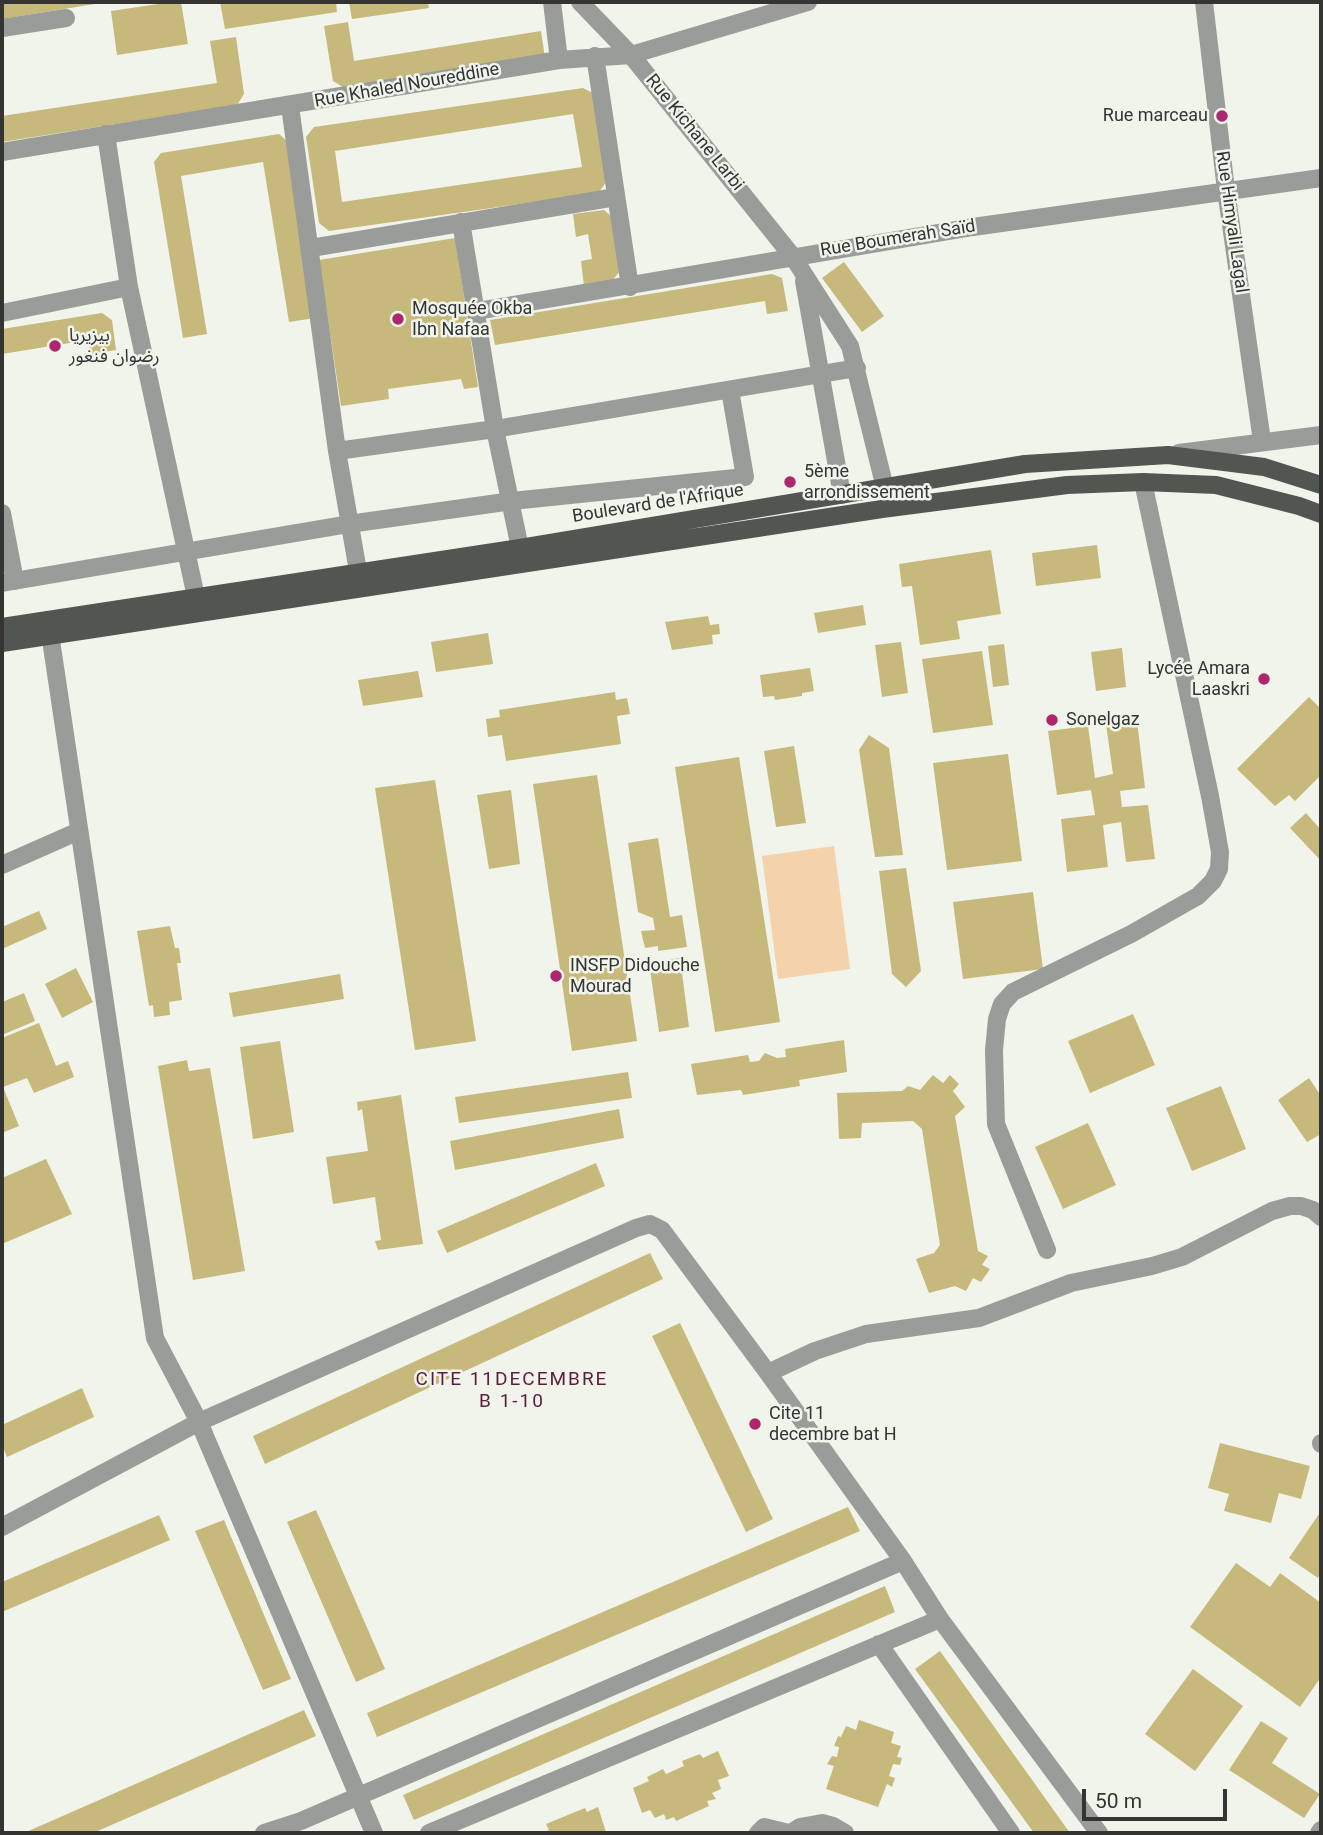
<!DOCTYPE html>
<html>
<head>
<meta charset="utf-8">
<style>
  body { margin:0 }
  #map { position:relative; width:1323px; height:1835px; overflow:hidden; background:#f0f4eb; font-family:Roboto,sans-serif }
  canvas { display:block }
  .frame { position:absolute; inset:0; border:4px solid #343532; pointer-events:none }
  .scale { position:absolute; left:1082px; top:1789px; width:145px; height:32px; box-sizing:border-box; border:4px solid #343532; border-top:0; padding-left:9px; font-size:21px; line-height:24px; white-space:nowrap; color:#343532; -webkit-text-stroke:5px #f0f4eb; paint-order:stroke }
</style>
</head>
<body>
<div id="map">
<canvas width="1323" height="1835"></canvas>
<div class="frame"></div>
<div class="scale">50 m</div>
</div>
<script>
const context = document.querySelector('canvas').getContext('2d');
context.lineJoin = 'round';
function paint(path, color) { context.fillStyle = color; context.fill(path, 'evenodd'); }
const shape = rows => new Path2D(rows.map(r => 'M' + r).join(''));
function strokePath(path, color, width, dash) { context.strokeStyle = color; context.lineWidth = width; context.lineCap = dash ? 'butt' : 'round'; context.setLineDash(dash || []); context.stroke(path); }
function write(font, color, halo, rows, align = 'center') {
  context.font = font + ' Roboto,"Noto Sans Arabic",sans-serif'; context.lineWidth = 5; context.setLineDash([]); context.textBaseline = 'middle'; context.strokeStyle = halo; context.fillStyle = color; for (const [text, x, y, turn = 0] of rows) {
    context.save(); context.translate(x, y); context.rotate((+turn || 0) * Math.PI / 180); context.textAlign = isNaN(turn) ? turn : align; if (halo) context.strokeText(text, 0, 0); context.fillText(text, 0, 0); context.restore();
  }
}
const green = shape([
  [834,846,850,969,778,979,762,856]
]);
const building = shape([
  [2,2,101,2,101,3,2,19],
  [172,2,181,2,188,44,117,55,111,11],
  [220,2,336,2,337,12,225,29],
  [349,2,428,2,429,8,352,19],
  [348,22,354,61,541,31,545,58,346,89,333,81,324,26],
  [236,37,244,94,237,105,2,142,2,116,217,83,210,41],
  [583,88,595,94,607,181,598,193,329,231,319,223,306,137,314,127],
  [573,114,582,167,342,202,335,151],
  [279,134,287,141,315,318,289,322,263,162,181,176,207,334,183,338,154,162,161,153],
  [604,210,611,216,619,272,613,280,584,286,581,261,592,259,588,234,576,237,573,214],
  [455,238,478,387,464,389,461,379,388,389,389,399,341,406,319,260],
  [844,262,884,316,862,332,822,278],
  [772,274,782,278,788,311,767,314,765,301,495,345,490,320],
  [102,313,112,320,116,350,90,354,88,340,2,354,2,329],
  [1097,545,1101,578,1036,586,1032,553],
  [991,550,1001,614,957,621,960,639,920,645,912,586,902,587,899,564],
  [863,605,866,625,818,633,814,613],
  [708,616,710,625,719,624,720,634,712,635,713,644,672,650,665,622],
  [488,633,493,664,436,672,431,642],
  [901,642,908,693,882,697,875,645],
  [1004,644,1009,685,993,687,988,646],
  [1122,648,1126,687,1096,691,1091,652],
  [982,651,993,725,933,733,922,659],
  [810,668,814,691,802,693,802,696,775,700,774,696,763,697,760,675],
  [418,671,423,697,363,706,358,680],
  [615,692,616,700,627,698,630,714,617,716,621,744,506,761,502,735,488,737,486,719,500,717,499,710],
  [1309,697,1321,709,1321,775,1295,801,1289,795,1275,806,1237,769],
  [1137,721,1145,788,1120,791,1122,807,1148,805,1155,859,1126,862,1121,822,1103,825,1108,867,1067,872,1061,819,1095,815,1091,790,1057,795,1048,731,1088,726,1095,778,1113,774,1106,724],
  [869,735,889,748,903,855,875,857,859,750],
  [794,746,806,823,776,827,764,751],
  [1008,754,1022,861,947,870,933,763],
  [739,757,780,1022,715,1032,675,767],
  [597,775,637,1041,572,1051,533,784],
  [435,780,476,1041,415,1050,375,788],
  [511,790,520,864,489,869,477,795],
  [1306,813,1321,830,1321,861,1290,828],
  [658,838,670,917,682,915,687,947,658,951,658,946,645,948,641,931,655,930,653,918,638,912,628,843],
  [906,868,921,971,906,987,892,974,879,871],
  [1033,892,1043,969,963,979,953,902],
  [39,911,47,929,2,949,2,927],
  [170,926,175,948,179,948,181,963,177,963,182,1000,169,1002,170,1015,154,1017,153,1005,149,1006,137,931],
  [680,958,689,1027,659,1032,649,962],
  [76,968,93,1002,62,1018,45,984],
  [340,974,344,999,233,1017,229,993],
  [24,993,35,1021,2,1035,2,1002],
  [1133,1014,1155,1065,1090,1093,1068,1041],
  [39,1023,56,1066,68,1061,74,1077,34,1093,27,1078,3,1087,19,1126,2,1133,2,1038],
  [844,1040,847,1072,799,1080,800,1086,743,1095,741,1090,697,1095,691,1064,748,1055,750,1062,759,1061,765,1053,777,1058,786,1057,785,1049],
  [280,1041,294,1132,253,1139,240,1047],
  [187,1060,189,1071,210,1068,245,1271,193,1280,158,1066],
  [628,1072,632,1098,459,1123,455,1097],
  [933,1075,943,1083,950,1075,959,1084,953,1091,965,1107,955,1116,978,1251,988,1256,982,1265,990,1269,981,1282,973,1278,966,1291,955,1286,929,1293,916,1259,934,1253,940,1245,922,1129,913,1121,862,1123,861,1138,839,1139,837,1093,902,1091,908,1086,920,1090],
  [1309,1078,1321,1096,1321,1134,1307,1142,1278,1100],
  [1221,1086,1246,1149,1192,1171,1166,1108],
  [401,1095,423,1244,378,1250,375,1241,381,1240,375,1197,333,1204,326,1157,368,1151,362,1109,358,1111,357,1102],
  [619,1109,624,1138,455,1170,450,1141],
  [1088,1123,1116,1185,1063,1209,1035,1147],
  [46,1159,72,1214,2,1244,2,1178],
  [596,1163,605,1186,447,1253,437,1231],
  [650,1253,663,1279,265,1464,253,1436],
  [680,1323,773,1519,746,1532,652,1336],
  [82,1388,94,1417,7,1457,2,1445,2,1425],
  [1220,1443,1310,1466,1301,1499,1279,1493,1271,1523,1224,1511,1229,1494,1208,1488],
  [848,1507,860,1531,377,1737,367,1713],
  [316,1510,385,1669,356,1682,287,1522],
  [1321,1511,1321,1572,1318,1578,1289,1558],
  [159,1515,170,1540,2,1612,2,1582],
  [224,1520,291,1679,263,1690,195,1531],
  [1236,1563,1270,1587,1280,1573,1321,1603,1321,1677,1300,1707,1190,1627],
  [885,1586,895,1612,414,1820,403,1795],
  [940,1651,1070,1833,1034,1833,915,1669],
  [1193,1669,1243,1706,1195,1771,1145,1734],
  [304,1710,316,1736,93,1833,24,1833],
  [859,1720,894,1732,891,1743,901,1746,897,1757,902,1758,900,1765,893,1764,889,1776,895,1778,892,1787,887,1784,878,1807,826,1789,834,1766,827,1764,832,1756,837,1757,839,1747,834,1746,838,1736,841,1737,846,1726,856,1730],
  [1261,1721,1288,1738,1272,1763,1320,1794,1304,1818,1229,1770],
  [718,1751,729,1776,718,1780,721,1789,712,1793,716,1799,707,1801,709,1806,676,1821,674,1817,666,1820,664,1814,655,1818,650,1810,642,1813,633,1788,649,1781,647,1777,663,1769,666,1774,684,1766,682,1761,700,1754,703,1758],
  [598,1807,606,1832,543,1833,549,1830,546,1824,585,1808,587,1812]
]);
const minor = shape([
  [552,2,559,60],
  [580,2,631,55,793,257,850,346,885,488],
  [1204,2,1226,190,1262,441],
  [2,28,66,18],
  [595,56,630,287],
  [290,106,337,451,358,571],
  [106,134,129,287,196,597],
  [2,152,559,60,631,55,808,2],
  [461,222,495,429,520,548],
  [311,248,616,197],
  [804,281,842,495],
  [477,311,973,227,1321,178],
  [2,313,129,287],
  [337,451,495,429,857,368],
  [1179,453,1321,435],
  [2,513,15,581],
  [2,583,349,524,512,501,745,477,730,390],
  [48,620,155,1338,199,1422,374,1833],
  [2,865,79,831],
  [1047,1250,996,1124,994,1050,997,1019,1002,1004,1013,992,1131,934,1198,896,1213,881,1219,869,1220,852,1210,796,1143,482],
  [768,1373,815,1351,866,1334,979,1318,1071,1283,1152,1266,1182,1257,1272,1211,1290,1206,1301,1206,1313,1210,1321,1217],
  [1321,1444,1321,1443],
  [2,1527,199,1422,636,1228,650,1224,662,1230,768,1373,903,1561,940,1619,1099,1833],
  [879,1644,1011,1833],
  [264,1833,301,1821,903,1561],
  [429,1833,940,1619],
  [758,1833,764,1827,789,1833],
  [791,1833,800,1827,822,1823,833,1826,845,1833],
  [1319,1833,1321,1830]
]);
const major = shape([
  [2,627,520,548,1025,464,1168,455,1264,467,1321,485],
  [2,643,882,509,1067,485,1143,482,1216,485,1299,506,1321,514]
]);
const markers = [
  [1222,116,7,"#ad276f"],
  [398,319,7,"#ad276f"],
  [55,346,7,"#ad276f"],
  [790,482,7,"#ad276f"],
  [1264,679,7,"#ad276f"],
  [1052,720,7,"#ad276f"],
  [556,976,7,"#ad276f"],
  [755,1424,7,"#ad276f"]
];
const streetNames = [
  ["Rue Khaled Noureddine",407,86,-10],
  ["Rue Kichane Larbi",694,133,51],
  ["Rue Himyali Lagal",1231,222,82],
  ["Rue Boumerah Saïd",898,239,-9],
  ["Boulevard de l'Afrique",658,504,-9]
];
const poiNames = [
  ["Rue marceau",1208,116,"right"],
  ["Mosquée Okba",412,309],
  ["Ibn Nafaa",412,330],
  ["بيزيريا",69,336],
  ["رضوان فنغور",69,357],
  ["5ème",804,472],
  ["arrondissement",804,493],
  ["Lycée Amara",1250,669,"right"],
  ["Laaskri",1250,690,"right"],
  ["Sonelgaz",1066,720],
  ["INSFP Didouche",570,966],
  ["Mourad",570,987],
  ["Cite 11",769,1414],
  ["decembre bat H",769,1435]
];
const neighbourhoodNames = [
  ["CITE 11DECEMBRE",512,1380],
  ["B 1-10",512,1402]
];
paint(green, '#f3d2ac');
paint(building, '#c7b97b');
strokePath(minor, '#999c99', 18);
strokePath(major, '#515651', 18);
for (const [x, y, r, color] of markers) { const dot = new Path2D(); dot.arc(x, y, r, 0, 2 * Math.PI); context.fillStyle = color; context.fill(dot); strokePath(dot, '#f0f4eb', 2.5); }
write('18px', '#343532', '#f0f4eb', streetNames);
write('18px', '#343532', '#f0f4eb', poiNames, 'left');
context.letterSpacing = '2px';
write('19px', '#5c1c3c', '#f0f4eb', neighbourhoodNames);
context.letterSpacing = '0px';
</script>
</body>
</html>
